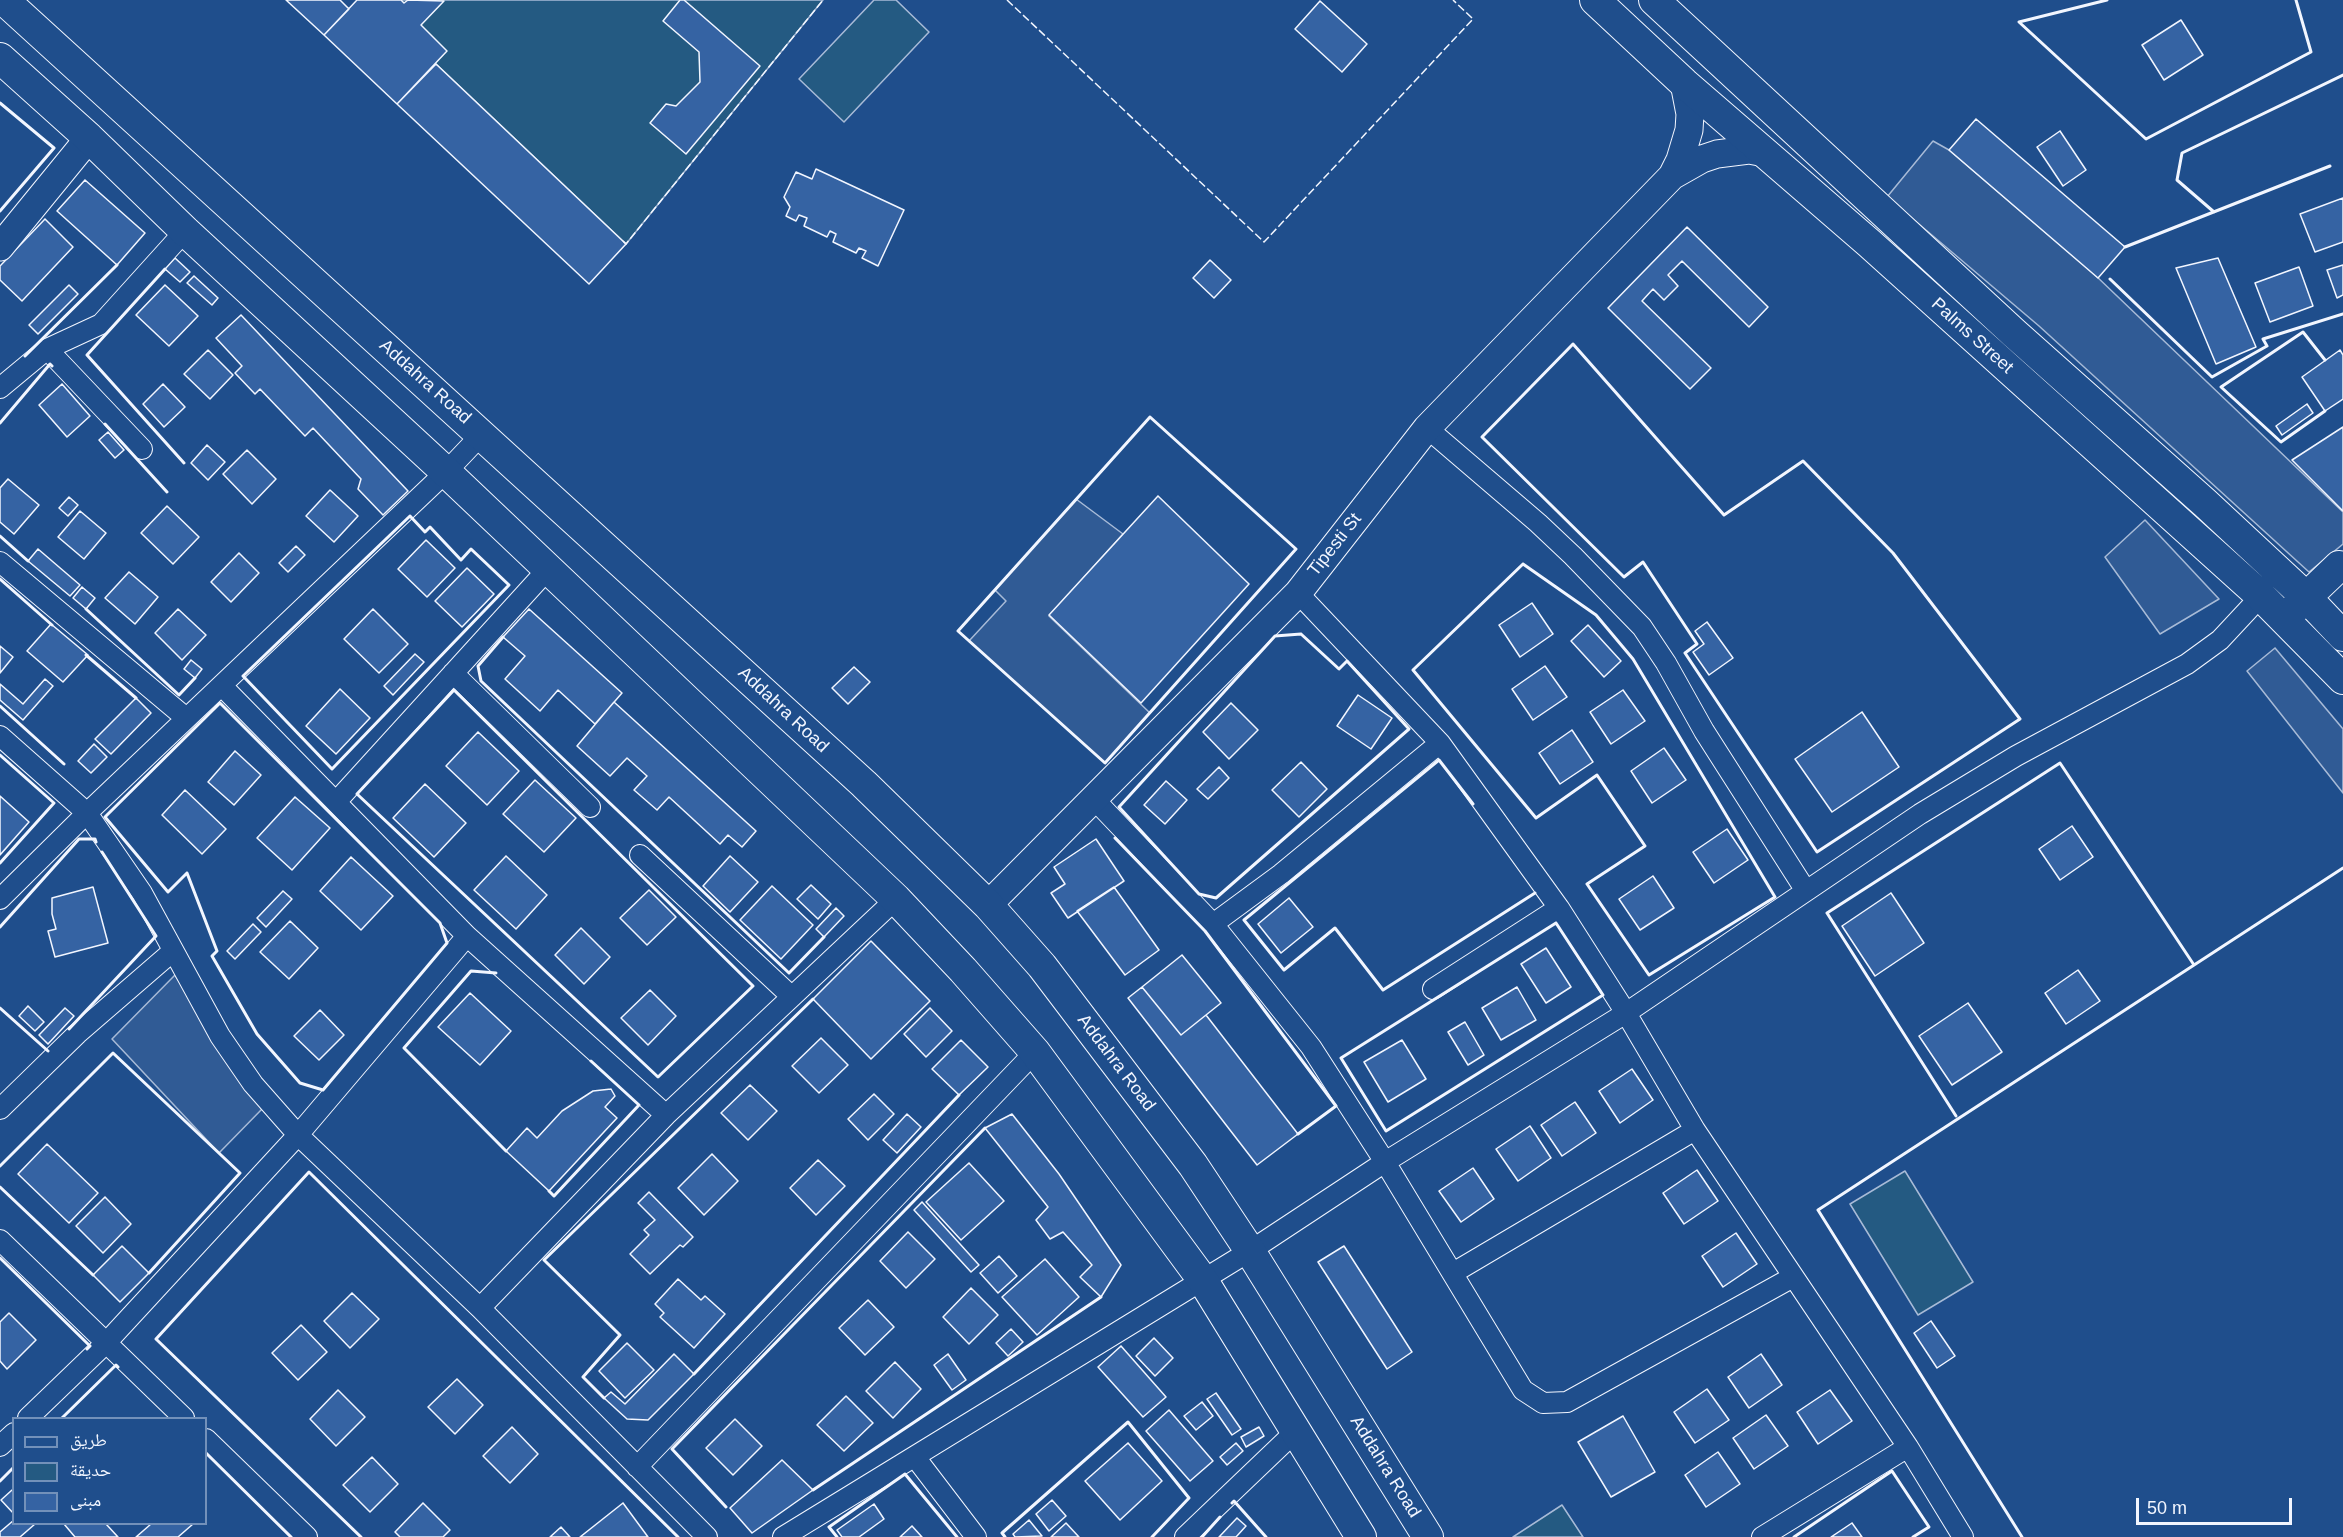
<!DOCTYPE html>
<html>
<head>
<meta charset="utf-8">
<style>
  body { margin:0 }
  #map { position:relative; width:2343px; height:1537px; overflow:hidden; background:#1f4e8c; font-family:Arial,"Noto Naskh Arabic",sans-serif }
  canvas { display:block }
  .legend { position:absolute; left:12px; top:1417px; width:195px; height:108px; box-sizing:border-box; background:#1f4e8c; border:2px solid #7391ba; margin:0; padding:8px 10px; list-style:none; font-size:18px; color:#f2f6ff }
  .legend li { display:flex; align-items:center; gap:12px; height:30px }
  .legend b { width:30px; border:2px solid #7391ba }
  .scale { position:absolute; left:2136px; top:1498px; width:156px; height:27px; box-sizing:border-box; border:3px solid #f2f6ff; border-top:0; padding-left:8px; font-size:18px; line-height:21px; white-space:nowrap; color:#f2f6ff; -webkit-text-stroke:4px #1f4e8c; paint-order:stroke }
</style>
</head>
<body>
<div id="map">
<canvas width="2343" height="1537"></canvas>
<ul class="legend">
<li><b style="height:8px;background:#1f4e8c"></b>طريق</li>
<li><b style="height:16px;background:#245a82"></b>حديقة</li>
<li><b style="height:16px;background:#3563a3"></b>مبنى</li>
</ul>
<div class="scale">50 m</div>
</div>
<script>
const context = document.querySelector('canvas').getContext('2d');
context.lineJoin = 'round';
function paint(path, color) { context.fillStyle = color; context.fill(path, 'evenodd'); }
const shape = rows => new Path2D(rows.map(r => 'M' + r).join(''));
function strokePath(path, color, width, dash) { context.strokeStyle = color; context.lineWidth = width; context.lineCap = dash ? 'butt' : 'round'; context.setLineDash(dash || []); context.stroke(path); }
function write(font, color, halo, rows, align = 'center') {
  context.font = font + ' Arial,sans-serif'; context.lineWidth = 4.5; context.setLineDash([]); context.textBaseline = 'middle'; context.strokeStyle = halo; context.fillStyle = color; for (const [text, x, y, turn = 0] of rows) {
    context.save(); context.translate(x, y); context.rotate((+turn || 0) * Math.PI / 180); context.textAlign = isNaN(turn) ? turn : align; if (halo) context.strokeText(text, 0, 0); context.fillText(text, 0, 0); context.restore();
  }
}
const green = shape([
  [358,0,823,0,626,244,436,64,358,0],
  [874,0,896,0,929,32,844,122,799,79,874,0],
  [1905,1171,1973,1282,1918,1315,1850,1204,1905,1171],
  [1562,1505,1583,1537,1513,1537,1562,1505]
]);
const parking = shape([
  [1933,141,1949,150,2094,274,2343,512,2343,544,2309,572,2039,326,1887,197,1933,141],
  [1076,499,1123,534,1049,616,1150,713,1105,763,969,641,1006,601,995,590,1076,499],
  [2145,520,2219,599,2160,634,2105,557,2145,520],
  [2275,648,2343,729,2343,793,2247,671,2275,648],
  [175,975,262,1109,219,1153,112,1039,175,975]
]);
const building = shape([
  [286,0,340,0,349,9,324,35,286,0],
  [357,0,401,0,404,3,408,0,444,1,421,25,447,51,397,104,324,35,357,0],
  [680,0,684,0,760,66,686,154,650,123,666,104,676,106,700,82,699,52,663,21,680,0],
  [1320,1,1367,44,1342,72,1295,29,1320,1],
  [2181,20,2203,55,2164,80,2142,45,2181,20],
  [436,64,626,244,589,284,397,104,436,64],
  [1976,119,2125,247,2098,278,1949,150,1976,119],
  [2060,131,2086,170,2063,186,2037,147,2060,131],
  [816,169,904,210,878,266,862,258,866,251,859,248,856,253,833,242,836,234,830,231,827,237,804,226,807,218,799,215,796,221,786,216,790,207,784,197,796,172,812,179,816,169],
  [85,180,145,233,117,265,57,211,85,180],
  [2343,198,2343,242,2315,252,2300,214,2343,198],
  [45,219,73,247,22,301,0,280,0,266,45,219],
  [1687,227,1768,307,1749,327,1682,261,1668,275,1678,286,1664,300,1653,289,1642,301,1711,368,1690,389,1608,308,1687,227],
  [175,258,190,272,180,282,165,269,175,258],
  [2218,258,2256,347,2216,364,2176,268,2218,258],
  [1210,260,1231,280,1214,298,1193,278,1210,260],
  [2343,265,2343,295,2337,298,2327,270,2343,265],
  [2299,267,2313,306,2270,322,2255,283,2299,267],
  [194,276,218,298,212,305,187,283,194,276],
  [69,285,78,294,38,334,29,325,69,285],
  [165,285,198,316,169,346,136,315,165,285],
  [241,315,408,491,383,515,358,489,361,479,313,428,305,436,260,389,255,394,235,373,242,366,216,338,241,315],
  [208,350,233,375,210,399,184,374,208,350],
  [2340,350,2343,355,2343,399,2325,411,2302,377,2340,350],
  [62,384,90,416,67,437,39,405,62,384],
  [163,384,185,407,164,427,143,404,163,384],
  [2307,404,2313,413,2282,435,2276,426,2307,404],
  [2343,427,2343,511,2292,460,2343,427],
  [108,432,124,450,115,458,99,440,108,432],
  [207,445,225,462,208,480,191,463,207,445],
  [247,450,276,479,252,504,223,474,247,450],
  [8,479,39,505,14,534,0,522,0,488,8,479],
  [330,490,358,516,334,542,306,516,330,490],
  [1158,496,1249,584,1141,703,1049,615,1158,496],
  [69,497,78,505,68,516,59,508,69,497],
  [167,506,199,537,173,564,141,533,167,506],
  [80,511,106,533,84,559,58,537,80,511],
  [426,540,455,568,427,597,398,569,426,540],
  [296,546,305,555,288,572,279,563,296,546],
  [38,549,80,585,70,596,28,561,38,549],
  [239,553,259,573,231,602,211,582,239,553],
  [467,568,494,594,462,627,435,601,467,568],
  [129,572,158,597,135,624,105,598,129,572],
  [82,587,95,598,86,609,73,598,82,587],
  [1532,603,1553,634,1520,657,1499,625,1532,603],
  [178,609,206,635,182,660,155,633,178,609],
  [373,609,408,644,379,673,344,639,373,609],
  [529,609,622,693,595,724,558,690,540,711,505,679,525,656,503,637,529,609],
  [1707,622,1733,658,1709,675,1693,652,1704,644,1695,631,1707,622],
  [51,624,88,655,63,682,27,651,51,624],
  [1588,625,1621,661,1604,677,1571,641,1588,625],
  [0,646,13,657,0,673,0,646],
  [415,654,424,662,393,695,384,686,415,654],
  [191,660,202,669,195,678,184,669,191,660],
  [1545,666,1567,697,1533,720,1512,689,1545,666],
  [854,667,870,682,848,704,832,688,854,667],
  [45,679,53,686,23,720,0,700,0,684,23,704,45,679],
  [340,689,370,718,336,754,306,726,340,689],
  [1623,690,1645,721,1611,744,1590,712,1623,690],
  [1358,695,1392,718,1371,749,1337,726,1358,695],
  [136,698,151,713,111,754,95,739,136,698],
  [614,702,756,831,742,847,728,835,720,844,669,797,657,810,634,790,647,776,627,758,610,776,577,746,614,702],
  [1231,703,1258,730,1229,759,1203,732,1231,703],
  [1862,712,1899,767,1832,812,1795,759,1862,712],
  [1572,730,1593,762,1560,784,1539,753,1572,730],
  [478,732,519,771,487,805,446,766,478,732],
  [94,744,107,757,91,773,78,761,94,744],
  [1664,748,1686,780,1652,803,1631,771,1664,748],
  [235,751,261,775,234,805,208,782,235,751],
  [1301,762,1327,789,1299,817,1272,790,1301,762],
  [1219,767,1229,778,1208,799,1197,789,1219,767],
  [535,780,576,818,544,852,503,814,535,780],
  [1166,781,1187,800,1165,824,1144,805,1166,781],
  [425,784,466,823,434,857,393,818,425,784],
  [185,790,226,829,202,854,162,815,185,790],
  [0,796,29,822,0,855,0,796],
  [295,797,330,828,292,870,257,838,295,797],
  [2072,826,2093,857,2060,880,2039,849,2072,826],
  [1727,829,1748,860,1714,883,1693,852,1727,829],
  [1096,839,1124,881,1068,918,1051,893,1065,884,1054,867,1096,839],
  [506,856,547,895,516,929,474,890,506,856],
  [730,856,758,882,730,912,703,886,730,856],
  [351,857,393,896,361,930,320,891,351,857],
  [1653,876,1674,908,1640,930,1619,899,1653,876],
  [811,885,831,904,818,919,797,899,811,885],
  [772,886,813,925,781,959,740,920,772,886],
  [93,887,108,943,55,957,48,931,56,929,52,914,52,898,93,887],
  [1114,887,1159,950,1125,975,1077,911,1114,887],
  [649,890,676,917,647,945,620,918,649,890],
  [283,891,292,899,266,927,257,918,283,891],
  [1891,893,1924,943,1875,976,1842,926,1891,893],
  [1289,898,1313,927,1281,953,1258,924,1289,898],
  [836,908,844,916,824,937,816,929,836,908],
  [290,921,318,948,289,979,260,952,290,921],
  [253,924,261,932,235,959,227,951,253,924],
  [581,928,610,957,584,984,555,955,581,928],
  [871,941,930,1001,871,1059,813,999,871,941],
  [1546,948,1571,987,1546,1003,1521,964,1546,948],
  [1182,955,1221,1003,1181,1035,1142,987,1182,955],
  [2078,970,2100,1001,2066,1024,2045,993,2078,970],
  [1142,987,1181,1035,1206,1015,1298,1134,1257,1165,1128,998,1142,987],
  [1517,987,1536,1020,1501,1040,1482,1008,1517,987],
  [650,990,676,1016,648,1045,621,1018,650,990],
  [470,993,511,1031,480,1065,438,1027,470,993],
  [1968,1003,2002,1052,1952,1085,1919,1036,1968,1003],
  [28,1006,44,1022,35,1031,19,1016,28,1006],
  [65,1008,74,1016,48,1044,39,1035,65,1008],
  [930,1008,952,1031,926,1057,904,1034,930,1008],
  [320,1010,344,1035,319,1060,294,1036,320,1010],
  [1465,1022,1484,1055,1468,1065,1448,1032,1465,1022],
  [821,1038,848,1065,819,1093,792,1066,821,1038],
  [961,1040,988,1067,959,1095,932,1069,961,1040],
  [1402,1040,1426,1079,1388,1102,1364,1062,1402,1040],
  [1632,1069,1653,1100,1620,1123,1599,1091,1632,1069],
  [750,1085,777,1111,748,1140,721,1113,750,1085],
  [611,1089,615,1096,605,1107,617,1118,549,1191,506,1151,527,1128,537,1138,562,1111,593,1091,611,1089],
  [874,1094,894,1114,868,1140,848,1119,874,1094],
  [1575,1102,1596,1133,1562,1156,1541,1125,1575,1102],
  [907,1114,921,1127,897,1153,883,1140,907,1114],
  [1012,1114,1059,1174,1121,1265,1101,1297,1080,1277,1092,1265,1063,1232,1050,1239,1036,1220,1048,1207,985,1128,1012,1114],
  [1530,1126,1551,1158,1518,1181,1496,1149,1530,1126],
  [47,1144,98,1193,69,1223,18,1174,47,1144],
  [712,1154,738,1181,704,1215,678,1188,712,1154],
  [818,1160,845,1186,816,1215,790,1188,818,1160],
  [969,1163,1004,1201,961,1240,926,1202,969,1163],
  [1473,1168,1494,1199,1461,1222,1439,1191,1473,1168],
  [1697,1170,1718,1201,1684,1224,1663,1193,1697,1170],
  [649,1192,693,1237,683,1247,680,1245,650,1274,630,1254,649,1235,644,1230,655,1220,638,1203,649,1192],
  [105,1197,131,1224,103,1253,76,1226,105,1197],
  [922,1202,979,1265,971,1272,914,1210,922,1202],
  [908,1232,935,1259,906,1288,880,1261,908,1232],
  [1736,1233,1757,1264,1723,1287,1702,1256,1736,1233],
  [122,1246,149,1273,120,1302,93,1275,122,1246],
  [1344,1246,1412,1352,1387,1369,1318,1262,1344,1246],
  [999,1256,1017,1276,998,1293,980,1273,999,1256],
  [1045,1259,1079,1297,1037,1335,1002,1297,1045,1259],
  [678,1279,701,1300,705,1296,725,1314,694,1348,660,1317,664,1313,655,1304,678,1279],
  [971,1288,998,1315,969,1344,943,1317,971,1288],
  [352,1293,379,1319,350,1348,324,1321,352,1293],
  [868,1300,894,1327,865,1355,839,1328,868,1300],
  [9,1313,36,1340,7,1369,0,1361,0,1322,9,1313],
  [1931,1321,1955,1356,1937,1368,1914,1333,1931,1321],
  [301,1325,327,1352,298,1380,272,1353,301,1325],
  [1011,1329,1023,1342,1008,1356,996,1343,1011,1329],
  [1154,1338,1173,1358,1155,1376,1136,1356,1154,1338],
  [627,1343,654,1370,625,1398,599,1371,627,1343],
  [1121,1346,1166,1397,1143,1417,1098,1367,1121,1346],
  [674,1354,694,1374,648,1420,627,1419,604,1398,611,1392,625,1404,674,1354],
  [948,1354,966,1380,952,1390,934,1365,948,1354],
  [1761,1354,1782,1385,1749,1408,1728,1377,1761,1354],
  [895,1362,921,1389,893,1418,866,1391,895,1362],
  [457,1379,483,1405,455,1434,428,1407,457,1379],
  [1707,1389,1729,1420,1695,1443,1674,1412,1707,1389],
  [338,1390,365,1417,336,1446,310,1419,338,1390],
  [1830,1390,1852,1421,1818,1444,1797,1412,1830,1390],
  [1216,1393,1241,1429,1232,1435,1207,1399,1216,1393],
  [846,1396,873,1423,844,1451,817,1425,846,1396],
  [1202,1402,1213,1416,1196,1430,1184,1416,1202,1402],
  [1169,1410,1213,1461,1190,1481,1146,1431,1169,1410],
  [1766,1415,1788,1446,1754,1469,1733,1438,1766,1415],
  [1623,1416,1655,1472,1611,1497,1578,1442,1623,1416],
  [735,1419,762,1446,733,1475,706,1448,735,1419],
  [512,1427,538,1454,510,1483,483,1456,512,1427],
  [1259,1427,1264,1436,1246,1447,1241,1437,1259,1427],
  [1128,1443,1162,1481,1120,1520,1085,1481,1128,1443],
  [1236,1443,1243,1451,1227,1465,1220,1457,1236,1443],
  [1718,1452,1740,1484,1706,1507,1685,1475,1718,1452],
  [372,1457,398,1484,370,1512,343,1485,372,1457],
  [782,1460,813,1490,752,1533,730,1508,782,1460],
  [12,1490,14,1491,14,1514,1,1500,12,1490],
  [1052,1500,1066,1516,1049,1531,1036,1514,1052,1500],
  [423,1503,450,1530,443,1537,400,1537,395,1532,423,1503],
  [623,1503,648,1537,580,1537,623,1503],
  [874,1504,884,1519,859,1537,842,1537,837,1530,874,1504],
  [1237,1518,1246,1526,1236,1537,1219,1537,1237,1518],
  [14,1520,14,1524,35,1524,20,1537,0,1537,0,1532,14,1520],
  [1029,1520,1042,1536,1015,1537,1013,1534,1029,1520],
  [1066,1523,1079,1537,1051,1537,1066,1523],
  [1852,1523,1862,1537,1831,1537,1852,1523],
  [64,1524,106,1524,118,1537,75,1537,64,1524],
  [151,1524,193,1524,178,1537,136,1537,151,1524],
  [912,1526,922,1537,900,1537,912,1526],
  [561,1527,570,1537,550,1537,561,1527]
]);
const minor = shape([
  [47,349,142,449],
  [0,388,47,349,101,324,185,231],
  [1427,428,1538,523,1573,556,1642,627,1666,663,1704,731,1806,891],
  [0,562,186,718],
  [1298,593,1440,743,1559,908,1626,1013,1695,1130,1908,1447,1963,1537],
  [453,673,590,807],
  [222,686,467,936,666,1115],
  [0,736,87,813,142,893,220,1036,253,1084,298,1135,480,1308,707,1537],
  [1094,799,1213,924,1311,1047,1385,1162,1523,1390,1543,1403,1567,1402,1793,1277],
  [336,802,548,569],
  [640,855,791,996],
  [0,899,87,813,446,472,482,434],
  [1213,924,1281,874,1440,743],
  [1433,989,1559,908],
  [0,1109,77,1034,173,951],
  [0,1240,184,1418],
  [1453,1273,1695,1130],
  [480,1308,666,1115,896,899],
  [28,1418,106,1343,298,1135,467,936],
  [206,1439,307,1537],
  [0,1446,14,1433],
  [915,1457,976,1537],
  [637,1467,1035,1052],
  [783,1537,1250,1251,1385,1162,1626,1013,1920,814,2016,756,2187,664,2220,640,2261,596],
  [1185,1537,1296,1431],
  [1762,1537,1908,1447]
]);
const secondary = shape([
  [1672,176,1680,160,1689,130,1690,114,1684,83],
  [0,247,89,138],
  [988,905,1298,593,1427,428,1672,176,1702,159,1717,154,1749,150,1765,153]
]);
const primary = shape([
  [4,0,864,784,988,905,1042,966,1193,1165,1250,1251,1428,1537],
  [1595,0,1684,83,1869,243,2261,596,2343,679],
  [1654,0,2014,333,2205,503,2306,597,2343,636],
  [0,58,89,138,185,231,446,472,896,899,963,970,1035,1052,1202,1279,1361,1537],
  [2292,611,2339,566]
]);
const fence = shape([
  [1007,0,1264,242,1473,19,1453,0],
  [623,241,626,244,823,0]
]);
const wall = shape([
  [2107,0,2019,22,2146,139,2311,52,2296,0],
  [0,103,54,148,0,211],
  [2214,212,2177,180,2182,153,2343,75],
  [2125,247,2330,166],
  [165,269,87,355,184,463],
  [2110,279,2212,377,2267,346,2263,339,2343,314],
  [1573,344,1724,515,1803,461,1893,553,2020,719,1817,852,1685,653,1697,644,1643,562,1624,577,1482,437,1573,344],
  [25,356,117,265],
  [2325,411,2281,442,2221,387,2303,332,2325,360],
  [1150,417,1296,549,1105,763,958,631,1150,417],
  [0,423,50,364,52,366],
  [105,424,167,492],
  [410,516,425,532,430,527,461,560,471,549,509,585,332,769,243,676,410,516],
  [0,536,28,561],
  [1523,564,1596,615,1633,659,1775,897,1649,975,1587,884,1645,846,1597,775,1536,818,1413,670,1523,564],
  [0,579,52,625],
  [86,609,179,695,195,678],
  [1301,634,1339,669,1347,661,1409,729,1216,898,1199,894,1119,807,1275,636,1301,634],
  [503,637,478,666,481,681,789,973,824,937],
  [86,655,136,698],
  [454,690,753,986,658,1077,357,794,454,690],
  [220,703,440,923,447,943,323,1090,300,1083,257,1034,212,956,217,951,187,873,168,892,105,817,220,703],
  [0,706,64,764],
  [0,755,54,803,0,863],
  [1473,804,1439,760,1244,920,1284,970,1335,928,1383,990,1535,893],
  [1115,838,1205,931,1336,1106,1298,1134],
  [1556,923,1603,995,1386,1131,1341,1058,1556,923],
  [0,927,79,839,95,839,96,842],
  [496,973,471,971,404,1048,506,1151],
  [0,1008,48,1051],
  [69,1029,156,936,102,852],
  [1956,1116,1827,913,2060,763,2194,965],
  [0,1166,113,1053,240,1173,149,1273],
  [0,1187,93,1275],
  [549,1191,554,1196,639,1105,591,1061],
  [0,1258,90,1346,87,1349],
  [694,1374,959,1095],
  [604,1398,583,1377,620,1335,544,1260,813,999],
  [62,1418,116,1365,118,1367],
  [206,1453,291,1537],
  [0,1481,14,1467],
  [813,1490,1101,1297],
  [1232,1503,1234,1501,1266,1537],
  [726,1507,672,1449,985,1128],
  [361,1537,156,1339,309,1172,678,1537],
  [837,1537,829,1527,905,1474,957,1537],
  [1005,1537,1002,1533,1128,1422,1189,1498,1152,1537],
  [1202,1537,1220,1517],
  [1794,1537,1892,1471,1929,1527,1913,1537],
  [2022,1537,1818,1210,2343,868]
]);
const streetNames = [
  ["Palms Street",1972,336,42],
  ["Addahra Road",425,382,42],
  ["Tipesti St",1335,545,-52],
  ["Addahra Road",783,710,43],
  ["Addahra Road",1116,1063,53],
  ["Addahra Road",1385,1467,58]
];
paint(green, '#245a82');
strokePath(green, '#a8bbd7', 1.5);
paint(parking, '#305b95');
strokePath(parking, '#a8bbd7', 1.5);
paint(building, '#3563a3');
strokePath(building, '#f2f6ff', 1.5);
strokePath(minor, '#f2f6ff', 22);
strokePath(secondary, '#f2f6ff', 29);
strokePath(primary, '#f2f6ff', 32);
strokePath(minor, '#1f4e8c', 20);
strokePath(secondary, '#1f4e8c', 27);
strokePath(primary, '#1f4e8c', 30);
strokePath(fence, '#f2f6ff', 1.5, [8, 3]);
strokePath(wall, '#f2f6ff', 3);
write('18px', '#f2f6ff', '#1f4e8c', streetNames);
</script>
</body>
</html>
